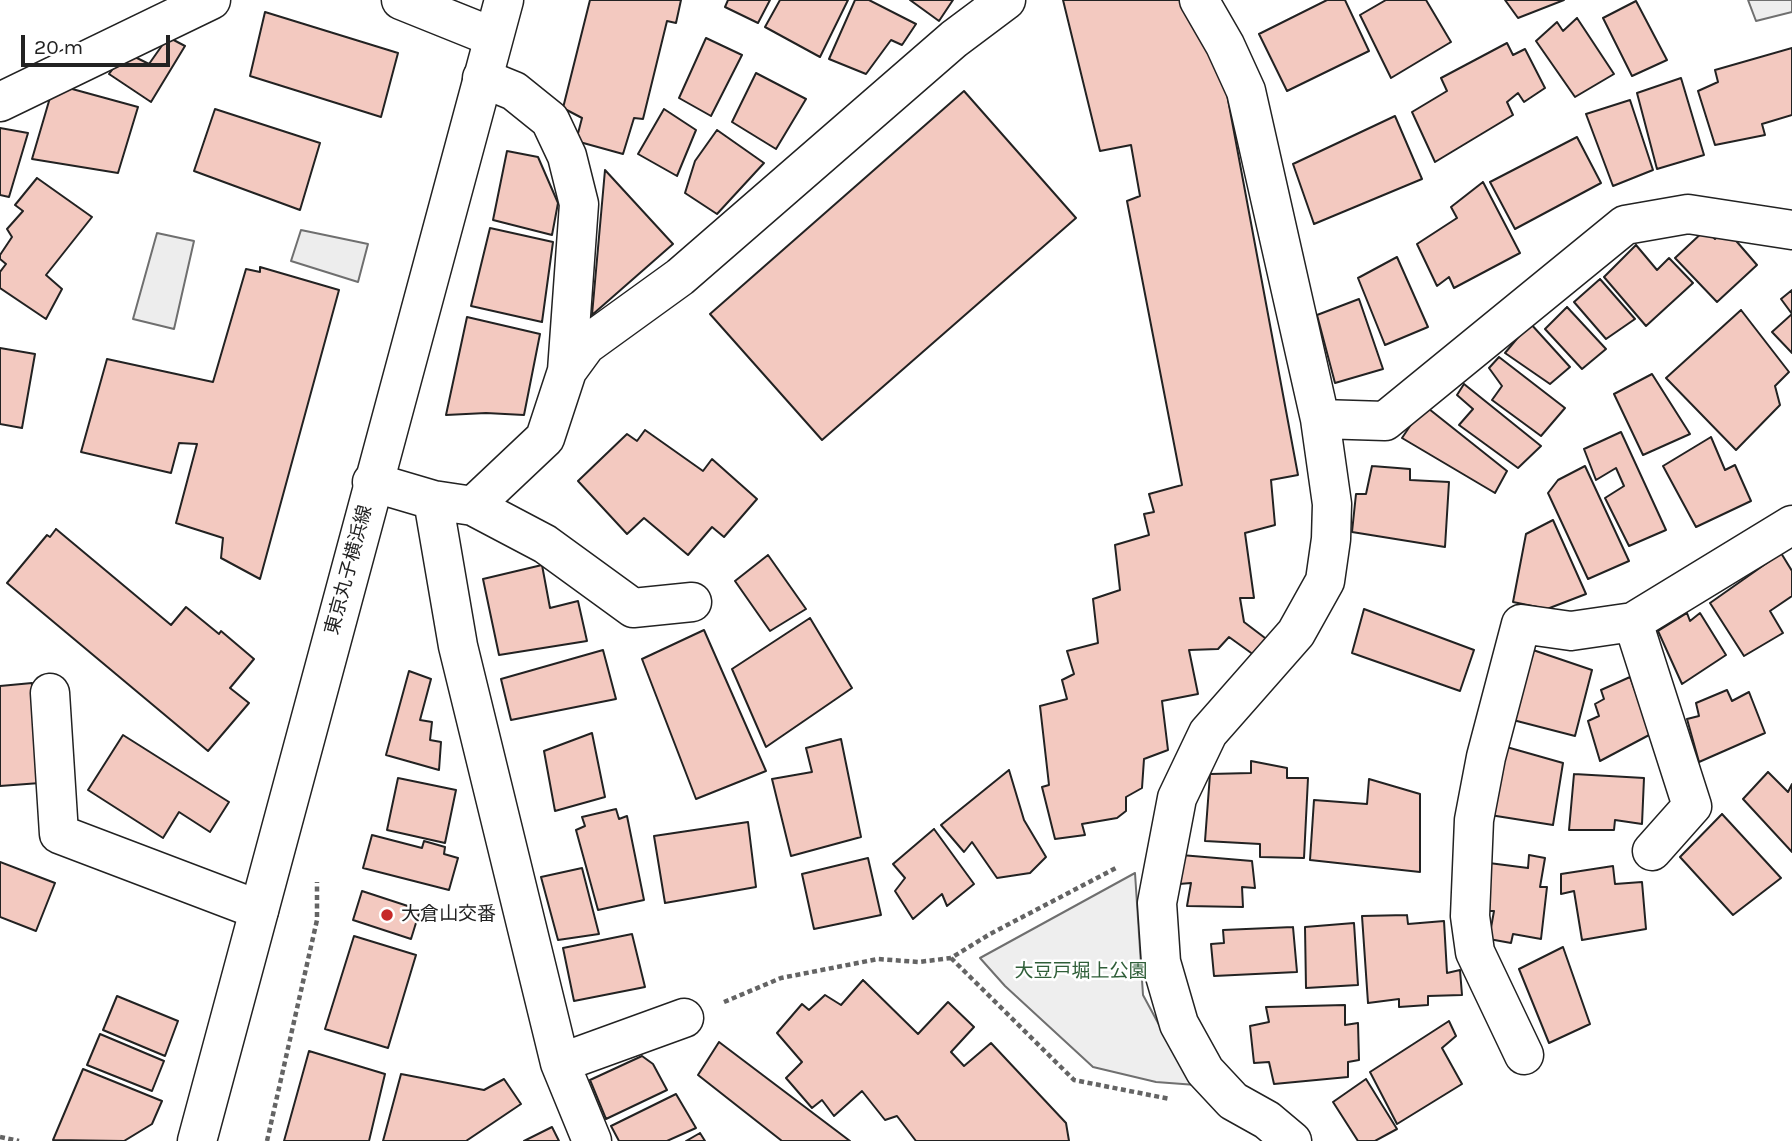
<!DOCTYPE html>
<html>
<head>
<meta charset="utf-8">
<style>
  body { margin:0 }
  #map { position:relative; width:1792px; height:1141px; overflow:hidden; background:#fff; font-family:Karla,sans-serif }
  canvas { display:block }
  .scale { position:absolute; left:21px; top:35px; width:149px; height:32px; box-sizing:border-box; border:4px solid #222; border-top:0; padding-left:9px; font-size:21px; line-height:24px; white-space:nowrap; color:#222; -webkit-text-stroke:5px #fff; paint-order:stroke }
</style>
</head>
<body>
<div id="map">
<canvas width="1792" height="1141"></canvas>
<div class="scale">20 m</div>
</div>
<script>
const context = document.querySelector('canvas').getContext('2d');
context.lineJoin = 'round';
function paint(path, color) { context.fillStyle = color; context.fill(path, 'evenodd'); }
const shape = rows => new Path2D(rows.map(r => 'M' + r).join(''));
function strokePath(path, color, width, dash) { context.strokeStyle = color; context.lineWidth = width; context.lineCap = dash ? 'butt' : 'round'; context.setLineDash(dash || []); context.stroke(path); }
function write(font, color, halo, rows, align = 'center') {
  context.font = font + ' Karla,"Noto Sans JP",sans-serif'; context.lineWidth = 5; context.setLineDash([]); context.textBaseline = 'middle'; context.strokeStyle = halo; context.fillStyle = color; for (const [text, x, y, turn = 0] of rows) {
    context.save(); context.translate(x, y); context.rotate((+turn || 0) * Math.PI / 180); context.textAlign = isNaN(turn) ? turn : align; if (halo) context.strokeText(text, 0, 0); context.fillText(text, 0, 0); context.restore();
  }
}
const green = shape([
  [1748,0,1792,0,1792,12,1756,21,1748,0],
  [1135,873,1143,995,1178,1060,1196,1085,1156,1082,1093,1067,1005,986,980,958,1135,873]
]);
const parking = shape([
  [301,230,368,244,358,282,291,261,301,230],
  [157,233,194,241,174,329,133,319,157,233]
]);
const building = shape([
  [590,0,681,0,676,23,667,21,643,119,634,118,623,154,576,141,582,118,563,108,590,0],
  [728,0,770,0,758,23,725,7,728,0],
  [780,0,848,0,820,57,765,27,780,0],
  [855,0,869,0,916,24,902,45,891,40,866,74,829,59,855,0],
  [910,0,953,0,939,21,910,0],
  [1063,0,1186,0,1218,46,1298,475,1271,480,1275,525,1245,533,1254,598,1240,598,1244,622,1269,641,1254,655,1229,637,1218,649,1189,650,1198,694,1162,701,1168,750,1144,759,1142,788,1126,797,1126,811,1117,818,1082,824,1085,835,1055,839,1042,787,1049,785,1040,706,1067,699,1062,680,1074,674,1067,651,1098,643,1093,599,1120,590,1115,545,1149,535,1144,514,1154,512,1149,494,1182,485,1127,201,1140,196,1131,145,1100,151,1063,0],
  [1327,0,1345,0,1369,51,1287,91,1259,34,1327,0],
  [1386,0,1426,0,1451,42,1391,78,1360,15,1386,0],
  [1505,0,1564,0,1518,18,1505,0],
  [1636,1,1667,60,1632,76,1603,18,1636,1],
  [265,12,398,53,381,117,250,76,265,12],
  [1577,18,1614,74,1575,97,1536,41,1557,22,1563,31,1577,18],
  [168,37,185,46,151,102,109,74,125,52,149,64,168,37],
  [706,38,742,55,711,116,679,98,706,38],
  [1507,43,1513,55,1525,49,1545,88,1524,102,1518,93,1507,102,1513,115,1435,162,1412,112,1447,91,1441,78,1507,43],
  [1792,48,1792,115,1762,124,1765,135,1715,145,1698,91,1718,82,1715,70,1792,48],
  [756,73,806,99,776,149,732,122,756,73],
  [1681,78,1704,155,1657,169,1637,93,1681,78],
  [54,84,138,107,118,173,32,159,54,84],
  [964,91,1076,218,822,440,710,314,964,91],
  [1630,100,1653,170,1613,186,1586,114,1630,100],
  [215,109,320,143,300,210,194,171,215,109],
  [664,109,696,130,677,176,638,154,664,109],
  [1395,116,1422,179,1314,224,1293,164,1395,116],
  [0,128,28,133,9,197,0,195,0,128],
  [717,130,764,163,717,214,685,193,695,161,717,130],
  [1577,137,1601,183,1515,229,1490,182,1577,137],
  [507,151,538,157,558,203,552,235,493,220,507,151],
  [605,170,673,244,592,315,605,170],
  [37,178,92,217,46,275,62,289,46,319,0,288,0,272,6,264,0,259,0,255,12,237,7,229,23,211,15,205,37,178],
  [1483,182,1520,253,1454,288,1449,277,1437,286,1417,244,1457,218,1451,207,1483,182],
  [490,228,553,242,542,322,471,306,490,228],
  [1725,228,1757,265,1717,302,1675,258,1706,229,1715,239,1725,228],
  [1636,245,1657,270,1669,258,1693,283,1646,326,1604,277,1636,245],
  [1397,257,1428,327,1385,345,1358,278,1397,257],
  [260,267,339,290,260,579,221,558,223,538,176,523,197,444,179,443,171,473,81,452,107,359,213,382,246,269,260,272,260,267],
  [1600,279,1635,319,1606,339,1574,302,1600,279],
  [1792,290,1792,314,1781,299,1792,290],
  [1359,299,1383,369,1335,383,1317,315,1359,299],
  [1567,307,1606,349,1582,369,1545,329,1567,307],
  [1741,310,1789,372,1775,386,1780,405,1736,450,1666,378,1741,310],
  [1792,314,1792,353,1772,332,1792,314],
  [467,317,540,334,524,415,486,413,446,415,467,317],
  [1530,323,1570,367,1550,384,1505,353,1530,323],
  [0,348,35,354,22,428,0,424,0,348],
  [1499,357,1565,408,1541,436,1492,400,1502,386,1489,368,1499,357],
  [1652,374,1690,434,1643,455,1614,394,1652,374],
  [1464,384,1541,446,1518,468,1459,425,1473,409,1457,395,1464,384],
  [1424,405,1507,471,1495,493,1402,438,1424,405],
  [645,430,703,471,712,459,757,499,724,537,712,527,688,555,644,518,627,534,578,481,627,434,637,441,645,430],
  [1621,432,1666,530,1629,546,1605,498,1624,486,1616,468,1596,480,1584,449,1621,432],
  [1711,437,1725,470,1735,465,1751,501,1696,527,1663,466,1711,437],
  [1372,466,1410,469,1410,480,1449,482,1445,547,1352,532,1356,494,1366,494,1372,466],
  [1585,466,1629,561,1588,579,1548,493,1558,480,1585,466],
  [1553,520,1586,594,1547,609,1513,602,1526,534,1553,520],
  [56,529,171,625,186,607,219,634,221,631,254,659,230,688,249,703,208,751,7,583,47,535,50,537,56,529],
  [1781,553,1792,571,1792,596,1770,611,1783,633,1744,656,1710,603,1781,553],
  [768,555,806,609,770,631,735,581,768,555],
  [542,565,550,608,578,601,587,641,499,655,483,579,542,565],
  [1364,609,1474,650,1460,691,1352,653,1364,609],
  [1687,613,1690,621,1700,613,1726,655,1682,684,1658,631,1687,613],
  [810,618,852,688,766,747,732,669,810,618],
  [704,630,766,771,696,799,642,659,704,630],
  [603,650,616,699,511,720,501,679,603,650],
  [1533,650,1592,670,1575,736,1513,720,1533,650],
  [409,671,431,679,420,720,432,722,430,740,441,742,439,770,386,755,409,671],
  [1630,677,1651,734,1600,761,1588,721,1599,716,1595,704,1604,699,1601,690,1630,677],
  [32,683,40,783,0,786,0,686,32,683],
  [1727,690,1732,701,1749,692,1765,733,1699,762,1687,719,1699,716,1696,703,1727,690],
  [592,733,605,797,555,811,544,751,592,733],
  [123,735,229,802,210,832,179,812,163,838,88,790,123,735],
  [841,739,861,837,791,856,772,779,812,772,806,748,841,739],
  [1503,746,1563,763,1553,825,1490,815,1503,746],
  [1251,761,1287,768,1287,778,1308,778,1304,858,1260,857,1260,844,1205,841,1210,774,1251,773,1251,761],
  [1009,770,1024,820,1046,857,1030,873,997,878,972,842,964,852,941,825,1009,770],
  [1768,772,1788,792,1792,784,1792,852,1743,799,1768,772],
  [1574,774,1644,778,1642,824,1615,820,1614,830,1569,830,1574,774],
  [398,778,456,790,445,843,387,830,398,778],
  [1369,779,1420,794,1420,872,1310,860,1314,800,1367,804,1369,779],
  [616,809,619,819,627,816,644,900,598,910,576,830,585,826,582,817,616,809],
  [1722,814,1781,878,1733,915,1680,857,1722,814],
  [748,822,756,887,665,903,654,836,748,822],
  [934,829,974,884,947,906,942,894,913,919,895,891,905,878,893,864,934,829],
  [372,835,422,848,424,841,445,847,444,854,458,858,449,890,363,868,372,835],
  [1181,855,1252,861,1255,888,1242,887,1243,907,1187,906,1191,883,1179,884,1181,855],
  [1529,855,1545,858,1540,887,1547,887,1541,939,1513,934,1511,943,1489,939,1494,911,1481,911,1489,863,1528,868,1529,855],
  [868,858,881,915,814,929,802,874,868,858],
  [0,862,55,883,36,931,0,917,0,862],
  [1613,866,1615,884,1642,882,1646,929,1582,940,1574,891,1561,894,1561,874,1613,866],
  [582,868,599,934,558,940,541,877,582,868],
  [362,891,420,910,411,939,353,920,362,891],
  [1407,915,1408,924,1444,921,1447,973,1460,970,1462,995,1428,996,1428,1005,1399,1007,1399,999,1368,1003,1362,916,1407,915],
  [1354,923,1358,985,1306,988,1305,927,1354,923],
  [1293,927,1297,972,1214,976,1211,944,1224,943,1223,930,1293,927],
  [632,934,645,987,574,1001,563,948,632,934],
  [354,936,416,955,388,1048,325,1029,354,936],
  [1563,947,1590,1024,1549,1043,1519,969,1563,947],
  [863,980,918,1034,948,1002,974,1027,951,1052,964,1066,991,1043,1066,1123,1069,1141,916,1141,897,1116,885,1120,862,1091,834,1116,822,1100,812,1108,786,1078,802,1062,777,1033,802,1004,809,1010,825,995,841,1005,863,980],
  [117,996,178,1021,165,1056,103,1030,117,996],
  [1345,1005,1345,1025,1358,1023,1359,1060,1348,1062,1348,1077,1274,1084,1269,1062,1254,1063,1250,1026,1269,1022,1266,1007,1345,1005],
  [1449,1021,1456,1036,1442,1048,1462,1084,1397,1124,1370,1072,1449,1021],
  [100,1034,164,1061,152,1091,87,1065,100,1034],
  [719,1042,850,1141,782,1141,698,1075,719,1042],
  [309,1051,385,1074,369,1141,284,1141,309,1051],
  [642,1056,653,1064,667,1090,606,1119,590,1080,642,1056],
  [83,1069,162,1101,152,1124,124,1141,53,1140,83,1069],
  [401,1074,484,1090,504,1079,521,1104,466,1141,383,1141,401,1074],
  [1366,1079,1397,1129,1375,1141,1358,1141,1333,1102,1366,1079],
  [676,1094,696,1128,667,1141,619,1141,611,1126,676,1094],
  [552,1127,559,1141,524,1141,552,1127],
  [700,1133,705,1141,686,1141,700,1133]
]);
const path = shape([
  [951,958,1074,1080,1170,1099],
  [724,1002,781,978,878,959,919,962,951,958,990,934,1116,868],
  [0,1137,19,1141],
  [267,1141,317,920,317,882]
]);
const minor = shape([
  [401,0,493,37],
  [1199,0,1225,45,1246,91,1320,419,1332,504,1331,539,1325,581,1296,633,1208,733,1177,798,1157,903,1161,962,1179,1024,1205,1071,1233,1101,1267,1120,1292,1141],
  [0,102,211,0],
  [567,371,586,345,680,277,954,39,1006,0],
  [1320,419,1385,421,1625,225,1688,214,1792,230],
  [372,482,433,500,473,506,545,438,567,371,579,204,567,156,550,120,514,91,482,78],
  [433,500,458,646,560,1063,592,1141],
  [473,506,545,544,633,608,692,602],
  [1633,622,1692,806,1652,851],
  [50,693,59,834,259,910],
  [1524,1055,1475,952,1470,916,1474,820,1486,757,1521,624,1571,631,1633,622,1792,525],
  [560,1063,684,1018]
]);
const major = shape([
  [197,1141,504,0]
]);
const markers = [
  [387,915,7,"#c62828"]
];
const streetNames = [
  ["東京丸子横浜線",349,570,-75]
];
const poiNames = [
  ["大倉山交番",401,915]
];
const parkNames = [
  ["大豆戸堀上公園",1081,972]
];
paint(green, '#eee');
strokePath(green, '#6f6f6f', 2);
paint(parking, '#ededed');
strokePath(parking, '#6f6f6f', 2);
paint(building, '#f3c9c0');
strokePath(building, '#222', 2);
strokePath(minor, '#222', 41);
strokePath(major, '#222', 41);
strokePath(path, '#646464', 4.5, [5, 3.5]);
strokePath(minor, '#fff', 38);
strokePath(major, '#fff', 38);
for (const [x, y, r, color] of markers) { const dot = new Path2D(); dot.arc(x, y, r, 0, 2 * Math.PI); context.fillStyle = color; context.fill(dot); strokePath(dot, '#fff', 2.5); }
write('19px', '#222', '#fff', streetNames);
write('19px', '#222', '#fff', poiNames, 'left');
write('19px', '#2f5e38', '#fff', parkNames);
</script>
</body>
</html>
